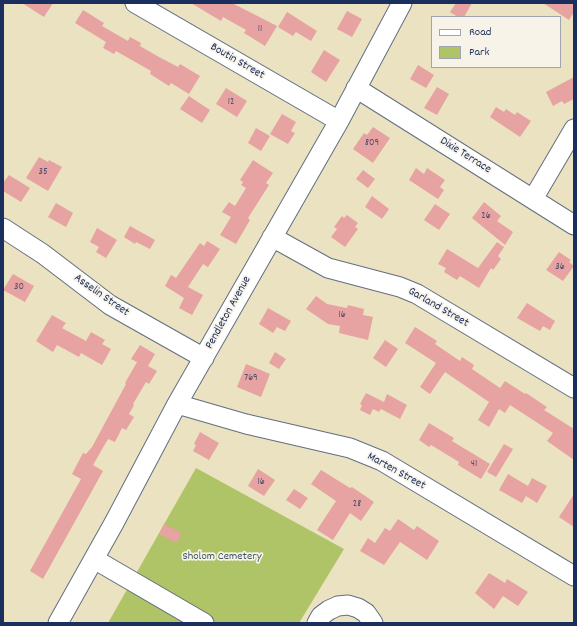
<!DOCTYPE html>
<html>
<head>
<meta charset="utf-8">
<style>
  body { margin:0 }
  #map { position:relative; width:577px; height:626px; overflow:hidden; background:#eae2c0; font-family:Dekko,sans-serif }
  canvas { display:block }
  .frame { position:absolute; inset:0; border:4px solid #1b2f5e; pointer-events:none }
  .legend { position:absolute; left:431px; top:16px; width:130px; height:52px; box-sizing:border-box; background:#f7f3e8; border:1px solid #9fa5b1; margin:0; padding:5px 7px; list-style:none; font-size:12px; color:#1b2f5e }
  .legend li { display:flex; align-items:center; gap:8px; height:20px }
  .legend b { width:20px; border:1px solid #9fa5b1 }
</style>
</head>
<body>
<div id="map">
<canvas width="577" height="626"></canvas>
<div class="frame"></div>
<ul class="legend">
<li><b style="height:5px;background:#fff"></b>Road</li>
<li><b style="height:11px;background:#afc367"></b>Park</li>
</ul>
</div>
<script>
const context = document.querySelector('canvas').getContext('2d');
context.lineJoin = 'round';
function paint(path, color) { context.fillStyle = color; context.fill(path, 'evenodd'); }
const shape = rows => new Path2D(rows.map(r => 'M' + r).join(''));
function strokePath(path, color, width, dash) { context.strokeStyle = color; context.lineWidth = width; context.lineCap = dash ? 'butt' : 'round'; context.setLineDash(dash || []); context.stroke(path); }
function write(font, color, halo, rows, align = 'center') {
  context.font = font + ' Dekko,sans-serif'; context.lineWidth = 3.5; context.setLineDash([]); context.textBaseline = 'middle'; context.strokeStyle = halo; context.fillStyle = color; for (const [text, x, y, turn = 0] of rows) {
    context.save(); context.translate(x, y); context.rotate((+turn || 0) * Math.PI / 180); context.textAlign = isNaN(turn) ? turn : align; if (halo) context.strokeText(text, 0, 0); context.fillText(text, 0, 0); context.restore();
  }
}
const green = shape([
  [196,468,344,549,299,623,108,623]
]);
const building = shape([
  [22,3,53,3,44,17],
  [191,3,232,3,277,26,265,46,244,33,246,30,223,17,221,21],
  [456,3,472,3,464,17,458,17,450,12],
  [543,3,574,3,574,12,569,20],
  [83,10,104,23,102,26,128,41,130,37,141,43,140,46,159,57,178,67,180,64,200,76,189,94,171,83,169,86,150,74,151,71,116,51,114,54,103,48,106,42,75,23],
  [347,11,362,19,352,37,337,29],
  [287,12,317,31,311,41,296,32,293,36,278,27],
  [324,50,340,60,326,82,311,72],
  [418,65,434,75,426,88,410,79],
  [574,77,574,99,564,104,562,101,553,106,546,92],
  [437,87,449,94,437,115,424,108],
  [226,88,247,101,237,117,216,104],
  [189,96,210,110,202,123,180,109],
  [496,107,504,112,506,109,515,115,517,112,531,121,520,137,490,117],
  [282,114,296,122,291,131,295,133,288,144,270,134],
  [373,127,390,138,373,163,353,149,364,133,367,135],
  [256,128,270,136,261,151,248,143],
  [39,157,48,162,49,160,62,167,48,191,26,178],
  [253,160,273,173,266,183,269,185,248,218,250,220,236,244,220,235,231,217,222,212,229,202,235,206,246,188,241,185,243,182,240,180],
  [416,168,424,174,427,168,445,180,440,187,444,190,438,199,409,180],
  [363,170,375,179,368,188,356,179],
  [9,175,30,188,21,202,3,191,3,183],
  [372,196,389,209,382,219,365,207],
  [484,202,501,216,497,221,513,232,505,245,472,218],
  [56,203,73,213,66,227,48,217],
  [435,204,450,214,439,230,424,220],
  [347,215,358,223,355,227,358,229,345,247,331,237,337,229,334,227,342,216,344,218],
  [130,226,155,240,150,249,136,242,135,244,124,237],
  [97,228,117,240,106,258,96,252,99,247,90,242],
  [207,241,220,249,208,267,203,264,188,287,203,295,192,315,179,308,184,298,165,286,171,275,176,278,200,243,204,246],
  [497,242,504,247,498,256,501,259,493,270,491,268,479,288,460,276,457,280,444,272,446,268,438,264,447,249,478,268],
  [559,252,571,260,569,262,574,266,563,281,546,270],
  [13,274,34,286,25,302,3,290],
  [316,296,327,304,347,308,348,305,364,309,363,315,373,317,368,340,339,333,340,326,328,324,306,309],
  [527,303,555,321,550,330,543,326,540,331,517,318],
  [268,308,291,321,285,331,277,327,273,333,259,324],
  [52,315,66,323,62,328,86,341,91,332,105,340,102,344,111,349,102,365,81,353,79,357,57,345,53,352,36,341],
  [415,327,437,341,435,344,460,361,462,357,474,365,472,369,500,388,505,381,525,394,526,393,547,407,544,410,574,429,574,460,547,441,553,433,510,405,505,413,499,409,489,427,478,420,489,402,445,372,430,394,420,387,436,363,405,343],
  [385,340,398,349,386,367,373,358],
  [140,345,155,354,148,366,157,371,149,384,146,382,133,404,134,405,129,414,134,417,126,430,122,428,115,442,108,439,93,465,103,471,43,579,30,571,81,479,72,474,83,453,86,454,92,447,126,384,125,383,137,362,131,359],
  [275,352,286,359,279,369,269,363],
  [246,364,270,374,261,397,237,387],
  [366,393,384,402,387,394,407,405,400,419,381,409,379,412,373,409,370,415,360,410,362,405,360,404],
  [429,423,454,438,452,441,490,464,481,479,458,465,459,462,431,445,429,447,419,440],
  [200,432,219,443,209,460,193,451,196,445,194,444],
  [504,444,513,449,496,477,487,472],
  [258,469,275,480,264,496,248,486],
  [321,470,350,488,352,487,374,502,361,521,350,513,333,540,317,530,336,501,311,484],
  [508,474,528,486,532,478,547,486,537,503,526,496,522,503,499,490],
  [294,489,308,498,300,509,286,500],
  [574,494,574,527,559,517],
  [398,519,414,530,417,526,439,541,427,560,400,542,384,565,360,551,368,538,375,543,385,528,390,531],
  [164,524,182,533,176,543,159,534],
  [489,573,505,583,507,579,528,592,518,606,503,596,494,609,475,593]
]);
const minor = shape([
  [135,3,339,121],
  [356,88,574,225],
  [533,199,574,129],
  [3,228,43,254,110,305,204,358],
  [272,237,328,268,400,287,417,294,574,388],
  [177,404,246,424,350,448,382,461,574,576],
  [94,559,204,623],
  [58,623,114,523,177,404,339,121,402,3],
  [317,623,321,616,329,610,338,606,348,605,358,608,366,613,373,623]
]);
const numberNames = [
  ["11",260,30],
  ["12",231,103],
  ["809",372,144],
  ["35",43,173],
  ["26",486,217],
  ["36",560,268],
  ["30",19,288],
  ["16",342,316],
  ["769",251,379],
  ["41",474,465],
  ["16",261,483],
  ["28",357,505]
];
const streetNames = [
  ["Boutin Street",237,62,30],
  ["Dixie Terrace",465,156,32],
  ["Asselin Street",101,296,35],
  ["Garland Street",438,308,30],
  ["Pendleton Avenue",229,313,-61],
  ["Marten Street",396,472,29]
];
const parkNames = [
  ["Sholom Cemetery",222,557]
];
paint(green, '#afc367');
paint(building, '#e7a3a2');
strokePath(minor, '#636e80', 21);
strokePath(minor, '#fff', 19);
write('10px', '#4e4c6f', null, numberNames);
write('12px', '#1b2f5e', '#f7f3e8', streetNames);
write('12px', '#405460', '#f7f3e8', parkNames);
</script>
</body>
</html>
